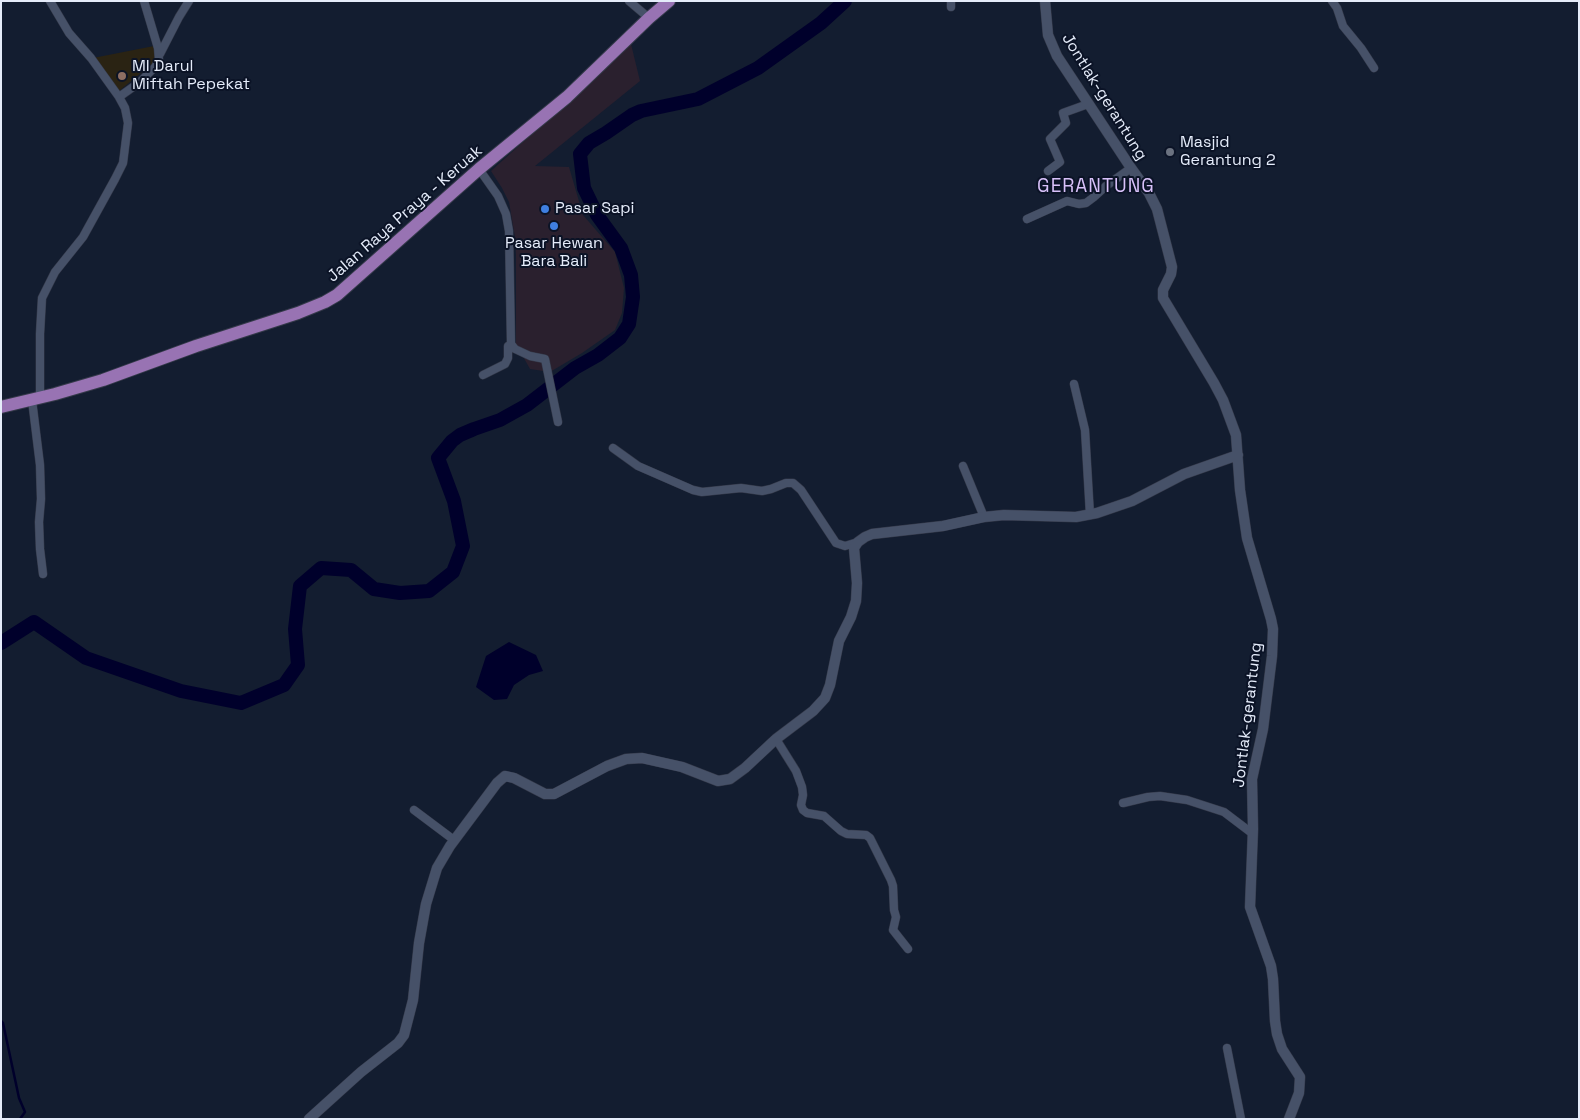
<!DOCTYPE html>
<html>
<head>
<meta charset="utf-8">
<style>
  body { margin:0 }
  #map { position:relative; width:1580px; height:1120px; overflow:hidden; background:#131d30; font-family:"Space Grotesk",sans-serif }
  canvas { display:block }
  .frame { position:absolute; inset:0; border:2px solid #e5ecfa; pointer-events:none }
</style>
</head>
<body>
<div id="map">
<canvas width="1580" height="1120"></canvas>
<div class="frame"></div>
</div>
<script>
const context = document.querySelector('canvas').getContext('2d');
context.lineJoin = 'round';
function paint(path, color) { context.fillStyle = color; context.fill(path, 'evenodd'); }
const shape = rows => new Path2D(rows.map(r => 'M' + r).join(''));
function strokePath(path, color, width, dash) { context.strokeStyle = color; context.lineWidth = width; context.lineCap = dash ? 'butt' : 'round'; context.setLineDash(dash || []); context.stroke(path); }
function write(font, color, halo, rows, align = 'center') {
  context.font = font + ' "Space Grotesk",sans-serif'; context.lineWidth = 4; context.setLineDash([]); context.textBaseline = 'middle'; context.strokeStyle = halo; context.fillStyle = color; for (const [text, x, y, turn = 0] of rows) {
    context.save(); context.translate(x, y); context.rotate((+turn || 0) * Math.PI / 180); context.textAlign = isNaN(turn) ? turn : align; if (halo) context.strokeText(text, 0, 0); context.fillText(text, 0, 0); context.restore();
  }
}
const commercial = shape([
  [631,44,640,81,535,166,569,167,583,215,615,252,624,288,622,313,615,330,582,353,550,372,530,369,516,344,516,256,515,237,509,202,502,188,491,171]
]);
const education = shape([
  [154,46,157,60,119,91,93,58]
]);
const water = shape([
  [509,642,536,655,543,671,529,675,514,685,507,699,494,700,476,687,486,656]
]);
const stream = shape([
  [1,1021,3,1023,19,1098,25,1112,20,1119]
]);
const river = shape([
  [1,643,34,622,86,658,181,691,241,703,284,685,298,665,295,629,300,586,321,568,351,570,374,589,400,593,429,591,453,572,463,546,454,501,438,458,452,441,460,435,474,429,500,420,527,405,575,368,598,355,620,338,629,324,633,297,631,275,621,248,597,215,584,188,580,154,589,143,606,133,632,115,641,111,698,99,758,68,821,23,845,1]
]);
const minor = shape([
  [629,1,649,18],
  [1332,1,1337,8,1343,26,1361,48,1374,68],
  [951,7,951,1],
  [160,54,179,17,189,1],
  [119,97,140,82,155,67,159,60,158,48,144,1],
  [479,169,498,196,506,214,509,231,511,344,515,349,530,356,545,359,558,422],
  [1048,171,1060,162,1050,139,1066,123,1063,113,1088,104],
  [1027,219,1067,201,1079,204,1086,203,1094,197,1106,186,1131,168],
  [483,375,505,364,508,358,508,346,511,344],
  [1074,384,1085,430,1090,515],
  [40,398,40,334,42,298,55,272,83,237,115,179,123,163,128,123,125,108,119,97,91,58,69,33,50,1],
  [32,400,40,465,41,499,39,522,40,549,43,574],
  [613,448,638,466,693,490,702,492,741,488,762,491,771,489,786,483,793,483,801,490,836,543,845,546,858,542],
  [963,466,984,517],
  [776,739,796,771,802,787,803,795,801,805,803,810,807,813,824,816,841,831,847,834,866,835,870,838,891,880,893,886,894,910,896,917,893,930,908,949],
  [1123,803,1148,797,1160,796,1187,800,1224,812,1253,834],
  [414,810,454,840],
  [1227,1048,1241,1119]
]);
const tertiary = shape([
  [1045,1,1048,35,1057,56,1131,168,1149,193,1157,209,1172,267,1171,274,1163,290,1163,298,1214,383,1223,400,1236,435,1240,490,1247,538,1271,619,1273,629,1272,656,1263,729,1252,779,1253,829,1250,907,1271,966,1273,979,1275,1021,1277,1034,1282,1049,1300,1077,1299,1093,1289,1119],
  [309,1119,361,1072,398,1043,404,1035,413,1000,419,943,426,904,437,868,450,846,497,783,505,776,514,778,545,794,554,794,607,766,626,759,642,758,682,767,718,781,730,779,745,768,776,739,813,711,825,698,830,685,839,641,851,617,856,601,857,583,854,548,858,542,865,537,872,534,943,526,984,517,1004,515,1076,517,1097,513,1132,501,1184,474,1238,455]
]);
const primary = shape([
  [1,407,55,394,103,380,196,346,298,313,325,302,337,295,479,169,567,97,649,18,669,1]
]);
const markers = [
  [122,76,5,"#8d6e63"],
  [1170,152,5,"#6b7280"],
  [545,209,5,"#3f7fe0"],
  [554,226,5,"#3f7fe0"]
];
const poiNames = [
  ["MI Darul",132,67],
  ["Miftah Pepekat",132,85],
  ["Masjid",1180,143],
  ["Gerantung 2",1180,161],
  ["Pasar Sapi",555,209],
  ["Pasar Hewan",554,244,"center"],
  ["Bara Bali",554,262,"center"]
];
const streetNames = [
  ["Jontlak-gerantung",1104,97,58],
  ["Jalan Raya Praya - Keruak",405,214,-41],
  ["Jontlak-gerantung",1248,715,-83]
];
const quarterNames = [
  ["GERANTUNG",1096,187]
];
paint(commercial, '#2a202e');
paint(education, '#2a2313');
paint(water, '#00002b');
strokePath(stream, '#00002b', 2.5);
strokePath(river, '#00002b', 14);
strokePath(minor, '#343949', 9);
strokePath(tertiary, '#343949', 11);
strokePath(primary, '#343949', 14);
strokePath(minor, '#465168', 8);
strokePath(tertiary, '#465168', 10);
strokePath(primary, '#9873b3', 12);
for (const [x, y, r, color] of markers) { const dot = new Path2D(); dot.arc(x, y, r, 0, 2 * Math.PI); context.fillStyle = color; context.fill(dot); strokePath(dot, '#0b1326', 2); }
write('16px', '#e5ecfa', '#0b1326', poiNames, 'left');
write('16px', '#e5ecfa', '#0b1326', streetNames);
context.letterSpacing = '1px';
write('19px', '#d8c1f9', '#0b1326', quarterNames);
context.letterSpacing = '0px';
</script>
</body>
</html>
